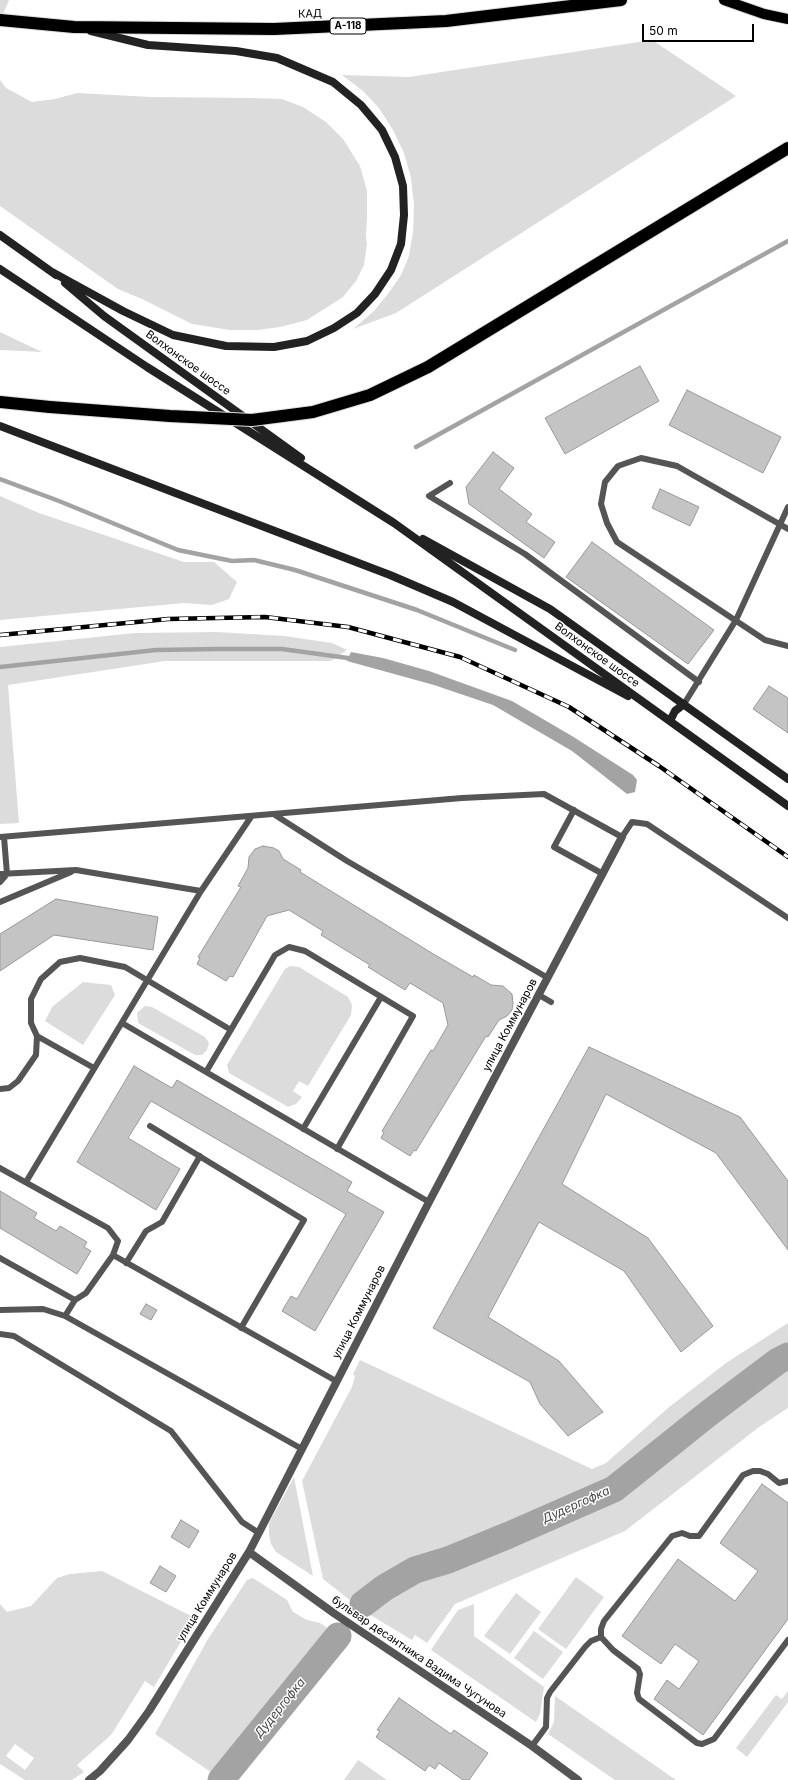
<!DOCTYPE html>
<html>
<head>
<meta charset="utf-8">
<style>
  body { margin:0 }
  #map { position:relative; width:788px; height:1780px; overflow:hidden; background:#fff; font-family:Inter,sans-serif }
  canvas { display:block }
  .scale { position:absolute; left:642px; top:24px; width:112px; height:18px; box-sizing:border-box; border:2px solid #000; border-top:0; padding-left:5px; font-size:12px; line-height:14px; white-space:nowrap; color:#000; -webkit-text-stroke:3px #fff; paint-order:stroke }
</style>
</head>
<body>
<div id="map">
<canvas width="788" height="1780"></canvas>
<div class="scale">50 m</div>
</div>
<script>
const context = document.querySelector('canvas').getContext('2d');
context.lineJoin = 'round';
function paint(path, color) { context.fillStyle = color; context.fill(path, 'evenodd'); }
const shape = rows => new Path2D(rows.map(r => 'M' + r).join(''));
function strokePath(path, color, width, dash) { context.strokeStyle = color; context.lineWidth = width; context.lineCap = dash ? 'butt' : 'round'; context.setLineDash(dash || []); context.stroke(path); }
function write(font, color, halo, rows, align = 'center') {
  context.font = font + ' Inter,sans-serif'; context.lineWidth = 3; context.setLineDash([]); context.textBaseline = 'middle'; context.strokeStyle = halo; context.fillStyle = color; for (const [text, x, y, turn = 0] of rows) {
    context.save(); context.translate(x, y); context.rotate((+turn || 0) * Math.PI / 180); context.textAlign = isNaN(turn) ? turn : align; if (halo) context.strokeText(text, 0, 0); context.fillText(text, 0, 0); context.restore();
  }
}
const green = shape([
  [0,0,9,0,0,22],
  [652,40,736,96,396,313,353,329,374,311,388,294,401,275,409,256,413,232,414,205,411,178,404,153,393,130,379,108,363,91,342,75,409,77],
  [0,80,6,88,32,102,55,99,77,93,151,97,252,98,282,99,303,107,326,122,343,139,360,166,367,191,367,216,366,237,367,243,364,265,356,281,343,297,307,320,280,327,258,330,230,330,192,324,142,299,118,289,0,206],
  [0,332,42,352,0,350],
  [0,496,39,513,184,562,214,562,237,582,229,599,212,605,184,603,0,620],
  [217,632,284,636,332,643,347,650,331,661,165,661,8,685,19,823,0,824,0,647,135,633],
  [290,966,299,967,348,997,352,1005,351,1015,308,1086,299,1081,293,1091,302,1097,296,1104,288,1107,229,1073,227,1065,285,969],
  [83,982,111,985,115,995,83,1045,45,1021,52,1007],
  [145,1006,152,1007,205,1037,209,1043,207,1050,202,1055,195,1055,138,1023,137,1013],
  [788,1323,788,1351,725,1387,626,1472,593,1493,393,1578,355,1604,323,1579,302,1481,352,1387,355,1376,353,1374,360,1360,592,1469,606,1463,668,1408,726,1363],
  [788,1360,788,1408,759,1427,625,1531,455,1604,427,1643,415,1635,412,1640,362,1610,391,1586,604,1499,626,1484,760,1380],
  [294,1477,313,1576,276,1552,271,1544,269,1534,269,1523],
  [102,1571,195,1618,154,1687,145,1681,111,1735,77,1765,84,1772,72,1780,25,1780,0,1764,0,1604,7,1612,31,1606,57,1578,70,1574],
  [15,1744,34,1758,25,1770,6,1756],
  [576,1577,604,1597,566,1649,538,1629],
  [253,1578,287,1600,293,1612,307,1620,320,1623,335,1633,218,1777,155,1734,208,1639,247,1580],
  [516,1593,541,1612,510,1654,484,1636],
  [474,1604,474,1636,544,1687,540,1714,536,1722,431,1650,458,1610],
  [534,1631,563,1652,543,1679,514,1658],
  [788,1691,788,1702,747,1757,736,1748,776,1695,782,1699],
  [555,1696,676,1780,615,1780,548,1734,554,1722],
  [358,1760,387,1780,344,1780]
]);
const water = shape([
  [351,652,383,658,429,671,512,701,572,736,633,775,637,780,635,792,627,794,572,751,493,705,434,685,347,661]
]);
const stream = shape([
  [416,447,788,241],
  [0,479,59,501,178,550,232,561,254,560,295,570,417,610,515,650],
  [0,667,156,650,218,649,282,649,355,659]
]);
const river = shape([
  [363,1604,384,1588,415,1570,448,1560,509,1535,614,1489,709,1413,778,1361,788,1356],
  [221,1780,338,1636]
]);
const building = shape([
  [640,366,659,401,565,454,545,418,640,366],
  [687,390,781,437,763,473,669,425,687,390],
  [493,452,514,468,499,489,532,514,526,522,555,542,544,558,469,504,466,487,493,452],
  [660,489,699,507,690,526,652,508,660,489],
  [592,542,714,630,688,664,566,577,592,542],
  [769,686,788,698,788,733,753,709,769,686],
  [263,846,274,848,279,851,283,859,301,870,300,872,435,955,473,977,474,975,491,985,503,986,512,994,513,1004,512,1010,507,1016,499,1020,488,1037,486,1036,416,1151,414,1150,410,1156,381,1138,384,1132,382,1131,431,1050,433,1051,448,1025,443,1003,410,983,405,990,368,967,370,965,321,935,323,931,289,910,267,916,233,977,230,976,226,981,197,964,200,958,198,957,241,887,238,886,248,868,249,857,255,849,263,846],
  [56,899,158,917,153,950,54,935,0,971,0,934,56,899],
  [589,1047,740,1117,788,1181,788,1250,716,1153,606,1094,562,1184,648,1238,713,1326,681,1352,624,1271,539,1222,488,1317,559,1361,603,1412,568,1436,540,1404,530,1382,433,1328,589,1047],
  [134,1066,172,1088,177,1080,352,1182,347,1191,384,1212,315,1331,282,1311,291,1296,297,1299,346,1214,151,1101,128,1138,180,1169,156,1210,77,1162,134,1066],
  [0,1191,37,1213,34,1218,56,1231,60,1226,87,1242,84,1247,91,1251,77,1274,0,1228,0,1191],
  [146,1304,157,1310,151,1320,140,1314,146,1304],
  [762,1484,788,1503,788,1619,703,1735,654,1699,667,1680,679,1689,699,1661,675,1644,661,1664,622,1636,678,1559,735,1601,758,1571,720,1543,762,1484],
  [181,1520,199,1531,189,1548,171,1537,181,1520],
  [160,1566,176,1576,166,1592,150,1583,160,1566],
  [399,1698,451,1734,454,1730,488,1753,469,1780,463,1780,439,1763,435,1769,429,1765,425,1771,376,1737,380,1731,377,1730,399,1698]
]);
const lane = shape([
  [450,483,429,496,525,554,699,682],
  [788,529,677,466,641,458,618,466,605,482,601,504,607,523,617,542,765,640,788,646],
  [684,704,736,620,788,507],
  [574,810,554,847,603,874],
  [275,815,347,861,548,978],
  [0,837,462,798,544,794,622,837,632,822,647,824,788,918],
  [0,874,76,870,201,891],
  [0,882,7,874,4,837],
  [0,902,71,872],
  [539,995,551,1002],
  [122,1023,429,1202],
  [37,1036,94,1068],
  [206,1072,275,955,289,947,305,951,413,1016,337,1149],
  [0,1089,9,1088,18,1081,36,1055,37,1036,31,1023,31,999,41,979,60,962,80,958,125,967,231,1030],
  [150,1126,304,1220,241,1328],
  [303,1129,381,997],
  [0,1168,108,1228,118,1241,113,1255,86,1293,75,1300,0,1258],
  [26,1182,201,891,251,817],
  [113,1255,336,1381],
  [126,1263,146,1231,162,1222,200,1156],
  [0,1310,43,1309,65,1316,302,1449],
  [65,1316,75,1300],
  [0,1334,14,1336,171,1431,242,1522,259,1533],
  [601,1637,613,1650,638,1669,640,1674,637,1693,639,1699,697,1743,702,1744,714,1739,788,1640],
  [532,1746,546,1727,547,1698,550,1692,585,1647,591,1641,601,1637,601,1629,604,1621,672,1536,682,1533,690,1536,699,1536,743,1475,753,1471,760,1471,768,1474,779,1483,788,1481]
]);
const street = shape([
  [249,1552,335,1614,532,1746,578,1780],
  [89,1780,100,1771,128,1740,149,1711,249,1552,429,1202,622,837]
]);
const secondary = shape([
  [0,235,56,275],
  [0,269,147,367,394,523,788,806],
  [52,272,123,311,173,335,226,346,274,347,307,341,334,328,357,313,375,294,391,270,401,244,404,215,403,186,395,157,382,130,361,105,333,82,277,58,236,51,148,45,91,31],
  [65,283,104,316,301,458],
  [0,426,390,575,453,602,628,696],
  [423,539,550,609,788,779],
  [670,721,675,711,684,704]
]);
const primary = shape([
  [724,0,764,14,788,19]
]);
const highway = shape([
  [0,20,74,27,274,29,446,21,621,0],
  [428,367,788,148],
  [0,402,50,407]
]);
const rail = shape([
  [0,635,168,619,265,617,348,627,460,657,569,707,659,766,788,857]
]);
const highwayBridge = shape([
  [50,407,170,416,252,420,313,412,370,395,428,367]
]);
const shields = [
  [348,26,36]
];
const shieldNames = [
  ["А-118",348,26]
];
const streetNames = [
  ["КАД",310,14,-2],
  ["Волхонское шоссе",188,363,36],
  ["Волхонское шоссе",597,655,36],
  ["улица Коммунаров",510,1025,-62],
  ["улица Коммунаров",359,1312,-63],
  ["улица Коммунаров",207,1597,-58],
  ["бульвар десантника Вадима Чугунова",419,1657,34]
];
const waterNames = [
  ["Дудергофка",576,1505,-24],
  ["Дудергофка",280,1708,-51]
];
paint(green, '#dcdcdc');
paint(water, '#a3a3a3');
strokePath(stream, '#a3a3a3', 4.5);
strokePath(river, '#a3a3a3', 27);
paint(building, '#c4c4c4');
strokePath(building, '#999', 1);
strokePath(primary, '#dbdbdb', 12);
strokePath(highway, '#dbdbdb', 14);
strokePath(lane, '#555', 6);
strokePath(street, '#555', 8);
strokePath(secondary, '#222', 8);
strokePath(primary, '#000', 10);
strokePath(highway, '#000', 12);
strokePath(rail, '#000', 4.5);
strokePath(rail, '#fff', 3, [9]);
strokePath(highwayBridge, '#dbdbdb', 14, []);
strokePath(highwayBridge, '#000', 12);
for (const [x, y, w] of shields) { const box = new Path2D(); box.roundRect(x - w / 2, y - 8, w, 16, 3); context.fillStyle = '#fff'; context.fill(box); strokePath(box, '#000', 1); }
write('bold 10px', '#000', null, shieldNames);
write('11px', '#000', '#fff', streetNames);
write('italic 12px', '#444', '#fff', waterNames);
</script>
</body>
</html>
